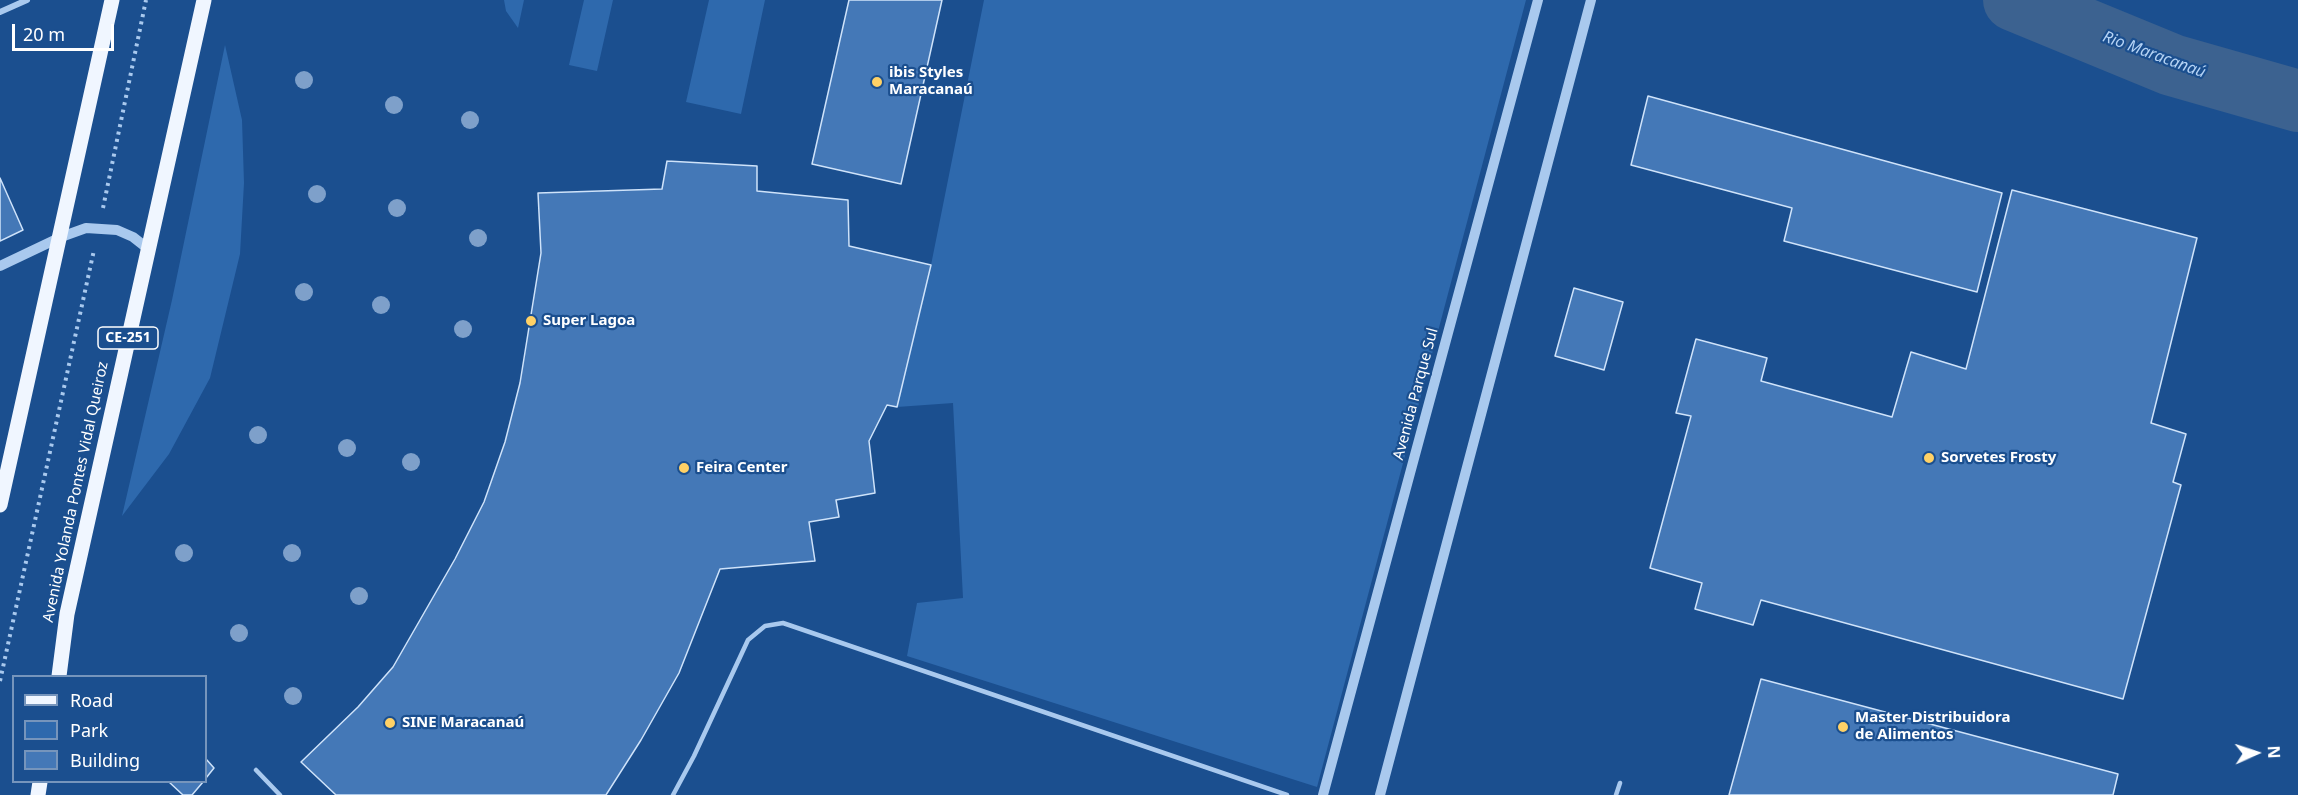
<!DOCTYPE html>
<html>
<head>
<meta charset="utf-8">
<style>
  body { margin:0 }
  #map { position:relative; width:2298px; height:795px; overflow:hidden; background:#1b4f8f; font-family:"Noto Sans",sans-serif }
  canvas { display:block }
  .legend { position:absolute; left:12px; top:675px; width:195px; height:108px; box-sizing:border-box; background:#1b4f8f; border:2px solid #7695bc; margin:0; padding:8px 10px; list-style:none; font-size:18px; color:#fff }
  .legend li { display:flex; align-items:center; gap:12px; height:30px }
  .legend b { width:30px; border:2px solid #7695bc }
  .north { position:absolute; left:2226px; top:723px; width:60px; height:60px; -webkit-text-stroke:4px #1b4f8f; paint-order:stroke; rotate:87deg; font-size:16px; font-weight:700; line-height:24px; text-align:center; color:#fff }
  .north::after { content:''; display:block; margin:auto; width:21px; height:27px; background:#fff; clip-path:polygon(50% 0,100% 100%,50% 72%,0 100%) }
  .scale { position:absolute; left:12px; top:24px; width:102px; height:27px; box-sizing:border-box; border:3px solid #fff; border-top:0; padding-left:8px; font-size:18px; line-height:21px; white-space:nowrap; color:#fff; -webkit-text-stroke:4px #1b4f8f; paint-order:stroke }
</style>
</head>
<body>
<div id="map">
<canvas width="2298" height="795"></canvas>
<ul class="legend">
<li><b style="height:8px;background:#f0f6ff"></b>Road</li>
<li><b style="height:16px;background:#2e69ad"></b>Park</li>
<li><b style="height:16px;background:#4478b7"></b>Building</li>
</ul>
<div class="north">N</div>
<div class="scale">20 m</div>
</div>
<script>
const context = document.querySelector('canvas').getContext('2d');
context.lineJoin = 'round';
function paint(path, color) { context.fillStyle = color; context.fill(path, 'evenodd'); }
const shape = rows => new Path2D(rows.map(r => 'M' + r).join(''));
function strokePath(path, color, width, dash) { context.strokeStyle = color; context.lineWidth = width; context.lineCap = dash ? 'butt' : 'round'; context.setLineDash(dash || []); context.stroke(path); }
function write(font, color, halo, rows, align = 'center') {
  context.font = font + ' "Noto Sans",sans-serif'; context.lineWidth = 4.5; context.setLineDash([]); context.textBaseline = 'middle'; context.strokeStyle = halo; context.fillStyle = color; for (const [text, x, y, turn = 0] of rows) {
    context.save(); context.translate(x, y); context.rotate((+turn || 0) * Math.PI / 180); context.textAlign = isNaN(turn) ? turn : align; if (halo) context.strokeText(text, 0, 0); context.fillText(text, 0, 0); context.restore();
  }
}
const green = shape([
  [504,0,524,0,518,28,506,11],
  [584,0,613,0,597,71,569,65],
  [709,0,765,0,741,114,686,102],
  [984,0,1526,0,1317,787,907,656,917,603,963,598,953,403,897,407,931,265],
  [225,45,242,120,244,183,240,254,210,378,169,454,122,516,172,300]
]);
const river = shape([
  [2014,0,2172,65,2298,101]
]);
const building = shape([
  [849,0,942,0,901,184,812,164,849,0],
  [1648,96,2002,193,1977,292,1784,241,1792,208,1631,165,1648,96],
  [667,161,757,166,757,191,848,200,849,246,931,265,897,407,887,405,869,441,875,493,836,500,839,517,809,522,815,561,720,569,679,673,641,740,606,795,336,795,301,762,358,707,393,667,455,559,484,502,505,442,520,383,541,253,538,193,662,189,667,161],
  [0,178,23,230,0,241,0,178],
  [2012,190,2197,238,2151,423,2186,434,2173,482,2181,485,2123,699,1761,600,1753,625,1695,609,1702,583,1650,568,1691,416,1676,413,1696,339,1767,358,1761,381,1892,417,1911,352,1966,369,2012,190],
  [1574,288,1623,302,1604,370,1555,356,1574,288],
  [1761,679,2118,774,2113,795,1729,795,1761,679],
  [206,759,214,768,206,778,206,759],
  [169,782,203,782,192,795,183,795,169,782]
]);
const path = shape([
  [103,208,146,0],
  [0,681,94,250]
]);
const service = shape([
  [256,770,280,795],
  [673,795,694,756,748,640,765,626,783,623,1287,795],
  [1616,795,1620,783]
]);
const minor = shape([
  [0,12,27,0]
]);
const tertiary = shape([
  [0,266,61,237,86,228,117,230,133,237,147,248],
  [1323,795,1538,0],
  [1380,795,1591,0]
]);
const primary = shape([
  [0,505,112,0],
  [59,676,67,614,204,0],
  [38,795,40,782]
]);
const trees = [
  [304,80],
  [394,105],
  [470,120],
  [317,194],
  [397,208],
  [478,238],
  [304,292],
  [381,305],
  [463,329],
  [258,435],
  [347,448],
  [411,462],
  [184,553],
  [292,553],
  [359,596],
  [239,633],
  [293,696]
];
const markers = [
  [877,82,6,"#ffd166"],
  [531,321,6,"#ffd166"],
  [1929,458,6,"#ffd166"],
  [684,468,6,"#ffd166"],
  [390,723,6,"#ffd166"],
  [1843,727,6,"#ffd166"]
];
const shields = [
  [128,338,60]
];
const shieldNames = [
  ["CE-251",128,338]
];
const poiNames = [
  ["ibis Styles",889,73],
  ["Maracanaú",889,90],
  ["Super Lagoa",543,321],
  ["Sorvetes Frosty",1941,458],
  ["Feira Center",696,468],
  ["Master Distribuidora",1855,718],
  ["de Alimentos",1855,735],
  ["SINE Maracanaú",402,723]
];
const streetNames = [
  ["Avenida Parque Sul",1416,394,-75],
  ["Avenida Yolanda Pontes Vidal Queiroz",76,492,-78]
];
const waterNames = [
  ["Rio Maracanaú",2154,55,20]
];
paint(green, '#2e69ad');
strokePath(river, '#3c6290', 62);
paint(building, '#4478b7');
strokePath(building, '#cfe3fa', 1.5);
strokePath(path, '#a9c9ee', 4, [3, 4.5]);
strokePath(service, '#a9c9ee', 4.5);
strokePath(minor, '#a9c9ee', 6);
strokePath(tertiary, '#a9c9ee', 10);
strokePath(primary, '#f0f6ff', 15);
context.fillStyle = '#7ea0ca';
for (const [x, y] of trees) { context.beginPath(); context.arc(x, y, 9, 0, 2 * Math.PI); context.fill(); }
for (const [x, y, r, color] of markers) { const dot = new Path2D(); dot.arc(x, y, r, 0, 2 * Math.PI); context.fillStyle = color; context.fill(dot); strokePath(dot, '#1b4f8f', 2); }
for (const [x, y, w] of shields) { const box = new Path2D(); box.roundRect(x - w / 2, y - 11, w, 22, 4.5); context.fillStyle = '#1b4f8f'; context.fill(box); strokePath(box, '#fff', 1.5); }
write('bold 14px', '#fff', null, shieldNames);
write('bold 15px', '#fff', '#1b4f8f', poiNames, 'left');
write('15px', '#fff', '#1b4f8f', streetNames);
write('italic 16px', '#b5d3f5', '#1b4f8f', waterNames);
</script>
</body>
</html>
